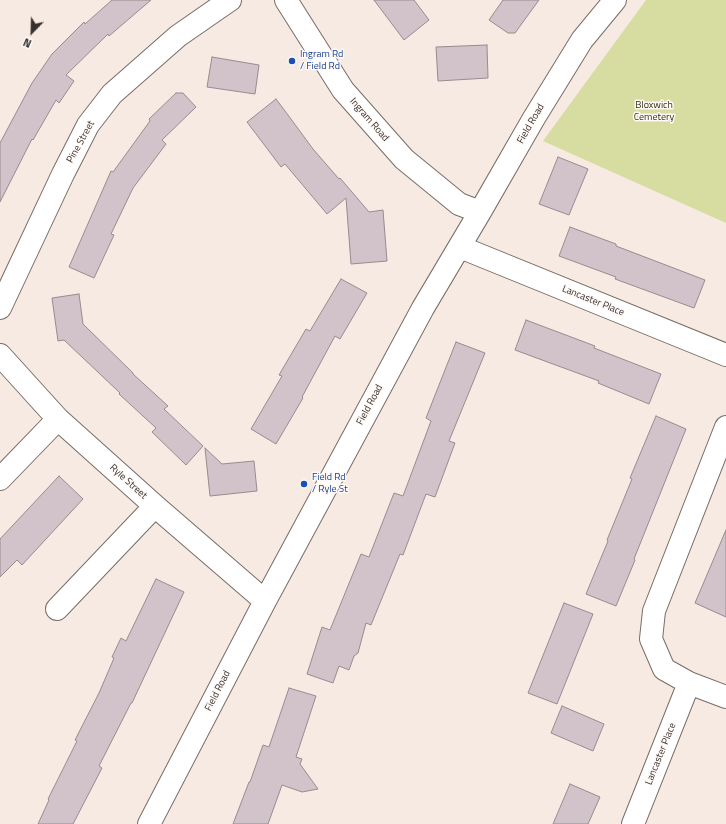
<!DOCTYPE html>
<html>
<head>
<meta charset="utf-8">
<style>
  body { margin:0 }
  #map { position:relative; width:726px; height:824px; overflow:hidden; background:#f6eae2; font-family:"Titillium Web",sans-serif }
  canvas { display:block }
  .north { position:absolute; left:12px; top:12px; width:40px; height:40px; -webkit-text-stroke:3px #fef9f6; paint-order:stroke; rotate:203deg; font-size:11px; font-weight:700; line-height:16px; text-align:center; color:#36312e }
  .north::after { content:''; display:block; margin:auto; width:14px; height:18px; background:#36312e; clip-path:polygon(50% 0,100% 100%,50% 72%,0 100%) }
</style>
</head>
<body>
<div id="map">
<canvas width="726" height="824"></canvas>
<div class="north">N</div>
</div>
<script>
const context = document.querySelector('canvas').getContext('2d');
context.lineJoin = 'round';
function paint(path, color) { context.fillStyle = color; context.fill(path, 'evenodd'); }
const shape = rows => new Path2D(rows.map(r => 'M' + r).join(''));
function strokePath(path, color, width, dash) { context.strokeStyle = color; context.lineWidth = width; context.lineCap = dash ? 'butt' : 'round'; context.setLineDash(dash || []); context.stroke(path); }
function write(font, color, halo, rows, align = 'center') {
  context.font = font + ' "Titillium Web",sans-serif'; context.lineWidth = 3; context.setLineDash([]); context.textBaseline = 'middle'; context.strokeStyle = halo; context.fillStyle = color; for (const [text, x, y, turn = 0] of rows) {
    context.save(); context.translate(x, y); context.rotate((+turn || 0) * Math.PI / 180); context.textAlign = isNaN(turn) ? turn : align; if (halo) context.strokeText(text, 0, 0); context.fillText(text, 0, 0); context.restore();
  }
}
const green = shape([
  [646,0,726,0,726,223,543,141]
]);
const building = shape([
  [112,0,151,0,109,36,108,34,66,75,74,81,59,103,56,100,33,140,32,139,0,202,0,143,32,83,52,54,84,22,85,24,112,0],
  [374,0,414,0,429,20,404,40,374,0],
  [503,0,539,0,515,33,508,33,489,20,503,0],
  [487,45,488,78,438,81,436,47,487,45],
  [212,57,259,65,255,94,207,87,212,57],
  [176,93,183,93,196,107,162,140,166,144,133,188,111,234,114,235,94,278,69,267,111,171,113,172,150,121,149,119,176,93],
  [276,99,288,115,313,149,339,179,340,178,369,212,383,210,387,261,351,264,346,198,327,214,285,164,281,167,247,122,276,99],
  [558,157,588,169,569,215,539,204,558,157],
  [570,227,616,244,616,246,705,280,694,308,615,279,616,277,559,256,570,227],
  [341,279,367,293,340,339,335,336,302,397,303,398,276,444,251,429,282,376,279,375,306,329,310,331,341,279],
  [79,294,83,324,133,373,133,374,168,406,164,409,203,446,186,465,152,432,156,428,119,394,120,393,64,340,58,341,52,298,79,294],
  [526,320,595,346,594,348,661,374,649,404,598,383,599,381,515,350,526,320],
  [456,342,485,353,449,441,455,443,435,497,426,494,403,555,400,554,371,625,366,623,358,653,354,656,349,670,339,666,333,683,307,674,322,627,330,630,361,554,369,557,394,493,403,496,431,421,426,418,456,342],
  [656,416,686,429,634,559,635,560,616,606,586,594,608,541,607,540,632,479,630,478,656,416],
  [205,448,222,464,254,461,257,491,210,496,205,448],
  [59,476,83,499,22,565,17,560,0,577,0,539,59,476],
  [726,530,726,617,695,603,726,530],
  [156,579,184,592,132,703,131,703,99,766,102,768,73,824,38,824,49,800,48,799,77,741,75,740,99,693,114,658,112,657,121,638,126,641,156,579],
  [564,603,593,614,557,704,528,693,564,603],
  [289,688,316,696,296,757,302,759,300,764,318,789,302,792,282,785,268,824,233,824,249,782,250,782,263,745,269,747,289,688],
  [562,706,604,724,593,751,551,733,562,706],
  [570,784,600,797,588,824,553,824,570,784]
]);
const minor = shape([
  [286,0,343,90,404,159,459,204,480,212],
  [460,247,726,355],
  [0,308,63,174,88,125,112,94,178,36,230,0],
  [0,355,58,419,155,506,265,601],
  [726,427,654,611,651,639,664,669,689,683,726,697],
  [0,479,58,419],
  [57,609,155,506],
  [149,824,265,601,423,308,480,212,534,118,582,40,615,0],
  [633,824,689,683]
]);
const markers = [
  [292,61,4,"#1a4fb4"],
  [304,484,4,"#1a4fb4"]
];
const transitNames = [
  ["Ingram Rd",300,55],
  ["/ Field Rd",300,67],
  ["Field Rd",312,478],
  ["/ Ryle St",312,490]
];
const parkNames = [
  ["Bloxwich",654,106],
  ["Cemetery",654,118]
];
const streetNames = [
  ["Ingram Road",369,120,49],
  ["Field Road",531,124,-60],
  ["Pine Street",81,142,-61],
  ["Lancaster Place",593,301,22],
  ["Field Road",370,405,-62],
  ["Ryle Street",128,482,42],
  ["Field Road",218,691,-63],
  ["Lancaster Place",661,754,-68]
];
paint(green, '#d7dca0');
paint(building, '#d1c3c9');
strokePath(building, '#978b90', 1);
strokePath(minor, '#786d67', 24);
strokePath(minor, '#fff', 22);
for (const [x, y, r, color] of markers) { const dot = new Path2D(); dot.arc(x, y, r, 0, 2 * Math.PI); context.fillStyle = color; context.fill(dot); strokePath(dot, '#fef9f6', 1.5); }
write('10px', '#164399', '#fef9f6', transitNames, 'left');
write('10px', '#31320f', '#fef9f6', parkNames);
write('10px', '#36312e', '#fef9f6', streetNames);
</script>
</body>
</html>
